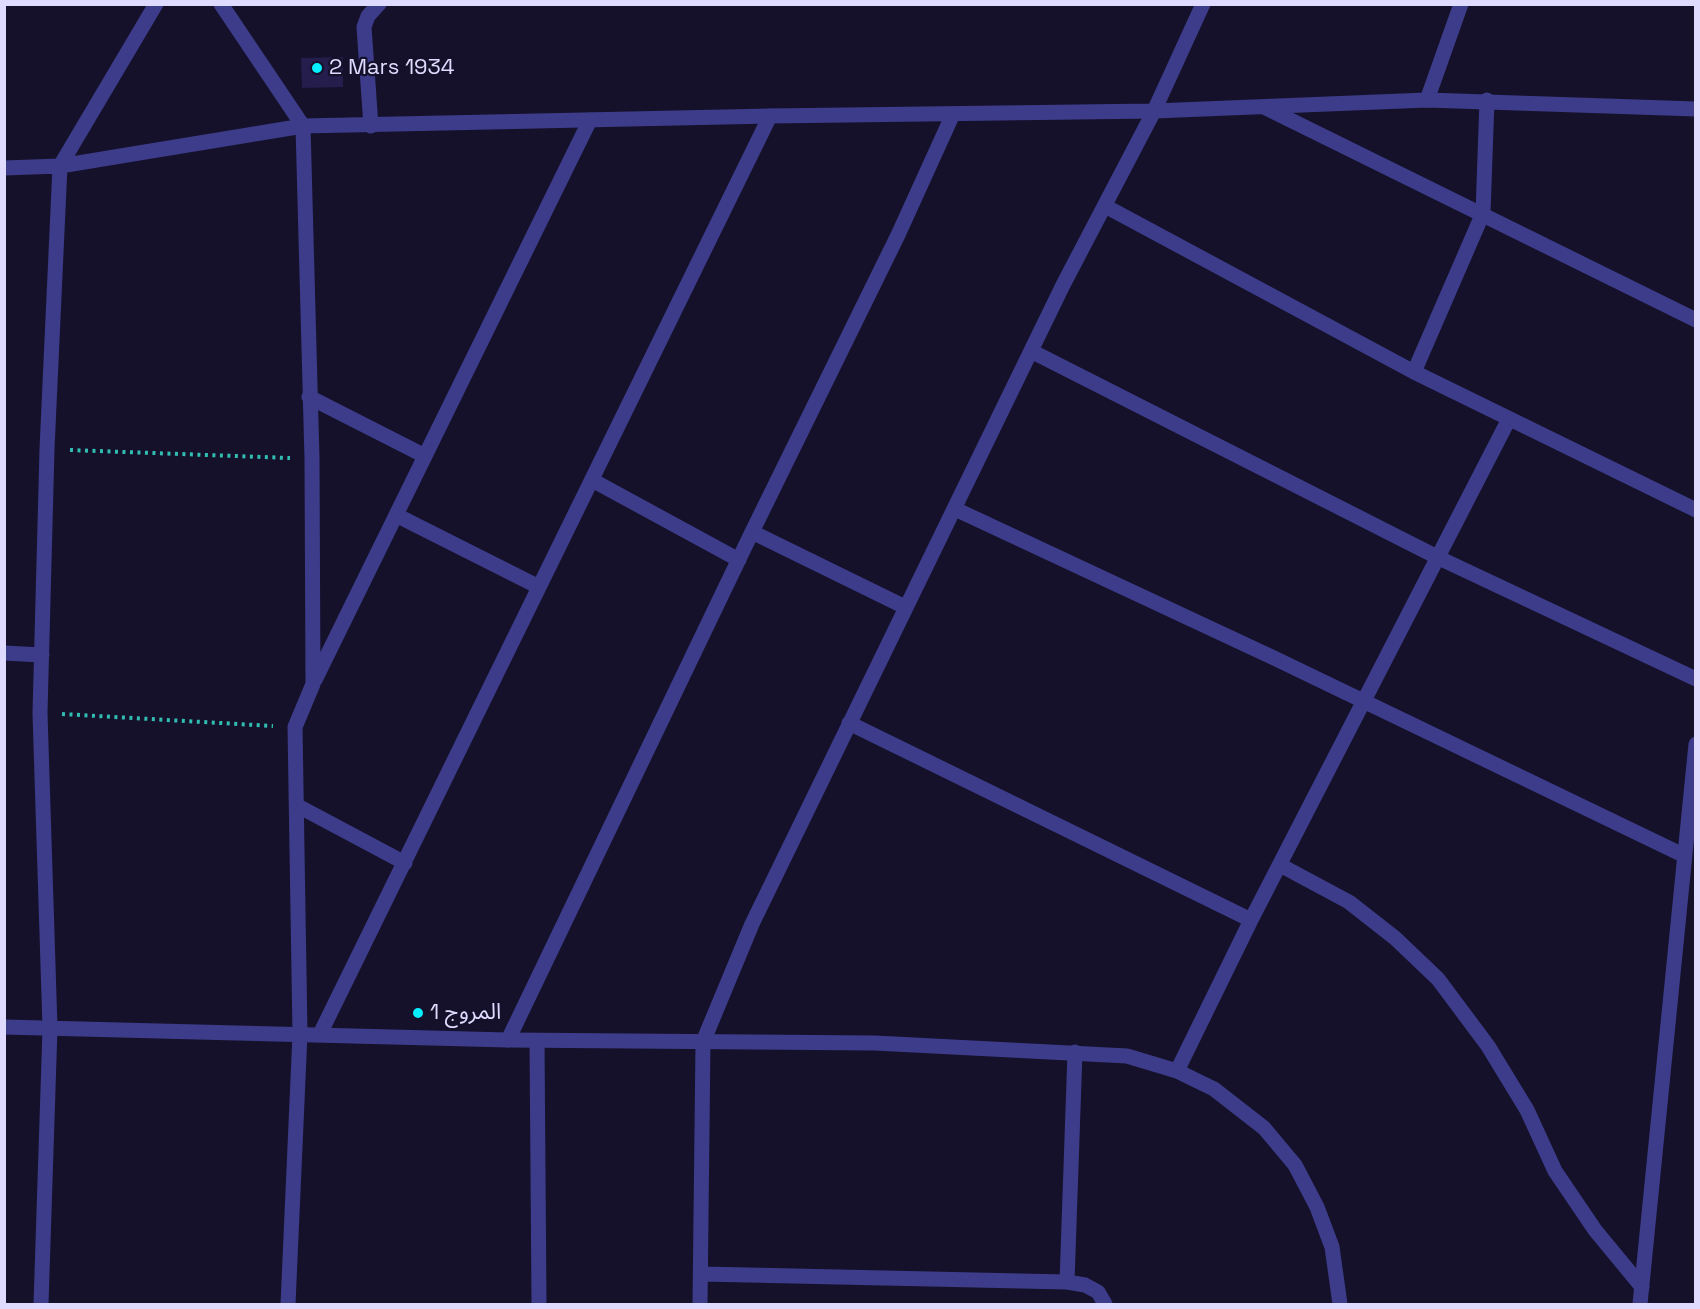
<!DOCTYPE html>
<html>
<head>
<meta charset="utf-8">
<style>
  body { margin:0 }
  #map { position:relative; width:1700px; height:1309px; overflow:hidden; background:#15112b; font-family:"Space Grotesk",sans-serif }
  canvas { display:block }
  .frame { position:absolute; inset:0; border:6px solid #dedbff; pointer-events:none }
</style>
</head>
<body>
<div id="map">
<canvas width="1700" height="1309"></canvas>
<div class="frame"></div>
</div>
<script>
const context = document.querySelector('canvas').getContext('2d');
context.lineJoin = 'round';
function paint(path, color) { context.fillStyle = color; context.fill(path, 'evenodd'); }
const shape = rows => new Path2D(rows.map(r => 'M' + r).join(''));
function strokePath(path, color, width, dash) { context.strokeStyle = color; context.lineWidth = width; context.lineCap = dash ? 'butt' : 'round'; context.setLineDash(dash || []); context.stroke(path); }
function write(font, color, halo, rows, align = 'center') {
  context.font = font + ' "Space Grotesk","Noto Sans Arabic",sans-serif'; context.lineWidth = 4.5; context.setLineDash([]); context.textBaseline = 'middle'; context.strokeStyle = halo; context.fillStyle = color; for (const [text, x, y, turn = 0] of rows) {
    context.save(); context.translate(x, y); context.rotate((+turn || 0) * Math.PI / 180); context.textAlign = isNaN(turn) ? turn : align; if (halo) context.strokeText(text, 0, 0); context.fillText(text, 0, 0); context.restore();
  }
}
const building = shape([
  [343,57,343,87,302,88,301,58]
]);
const path = shape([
  [70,450,290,458],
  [62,714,273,726]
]);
const minor = shape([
  [221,4,303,126,312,459,313,684,295,727,300,1034,288,1304],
  [1427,100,1461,4],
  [1264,107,1696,320],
  [371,126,364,27,368,16,379,4],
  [1105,206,1414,372,1696,510],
  [1031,351,1439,558,1696,679],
  [1414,372,1483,213,1487,100],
  [309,397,425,456],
  [592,480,739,560],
  [955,509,1274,658,1683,855],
  [396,515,539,587],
  [752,532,905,607],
  [4,653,42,655],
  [315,680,590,120],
  [849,723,1251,920],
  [298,806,405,863],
  [1280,865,1349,902,1395,938,1438,979,1488,1046,1527,1110,1555,1171,1595,1230,1642,1287],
  [320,1034,770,116],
  [508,1040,752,532,898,235,953,114],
  [537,1041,539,1304],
  [1177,1071,1251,920,1509,419],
  [702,1274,1067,1282,1085,1285,1098,1292,1105,1304],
  [1067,1282,1075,1052],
  [41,1304,50,1028],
  [700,1304,703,1042,752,924,1063,285,1154,111,1203,4]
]);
const tertiary = shape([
  [4,168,60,166,303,126,770,116,1154,111,1427,100,1696,109],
  [4,1027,508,1040,875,1043,1127,1056,1177,1071,1214,1089,1264,1128,1295,1165,1317,1207,1332,1247,1340,1304],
  [50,1028,40,713,47,449,60,166,156,4],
  [1640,1304,1696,744]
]);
const markers = [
  [317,68,6,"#07eeff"],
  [418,1013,6,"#07eeff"]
];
const poiNames = [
  ["2 Mars 1934",329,68],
  ["المروج 1",430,1013]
];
paint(building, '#251d4c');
strokePath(path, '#31bdb0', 4, [3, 4.5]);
strokePath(minor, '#3d3c8a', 15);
strokePath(tertiary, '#3d3c8a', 15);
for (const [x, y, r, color] of markers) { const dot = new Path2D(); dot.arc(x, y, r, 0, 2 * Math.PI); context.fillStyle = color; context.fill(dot); strokePath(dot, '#15112b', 2); }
write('22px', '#dedbff', '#15112b', poiNames, 'left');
</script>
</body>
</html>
